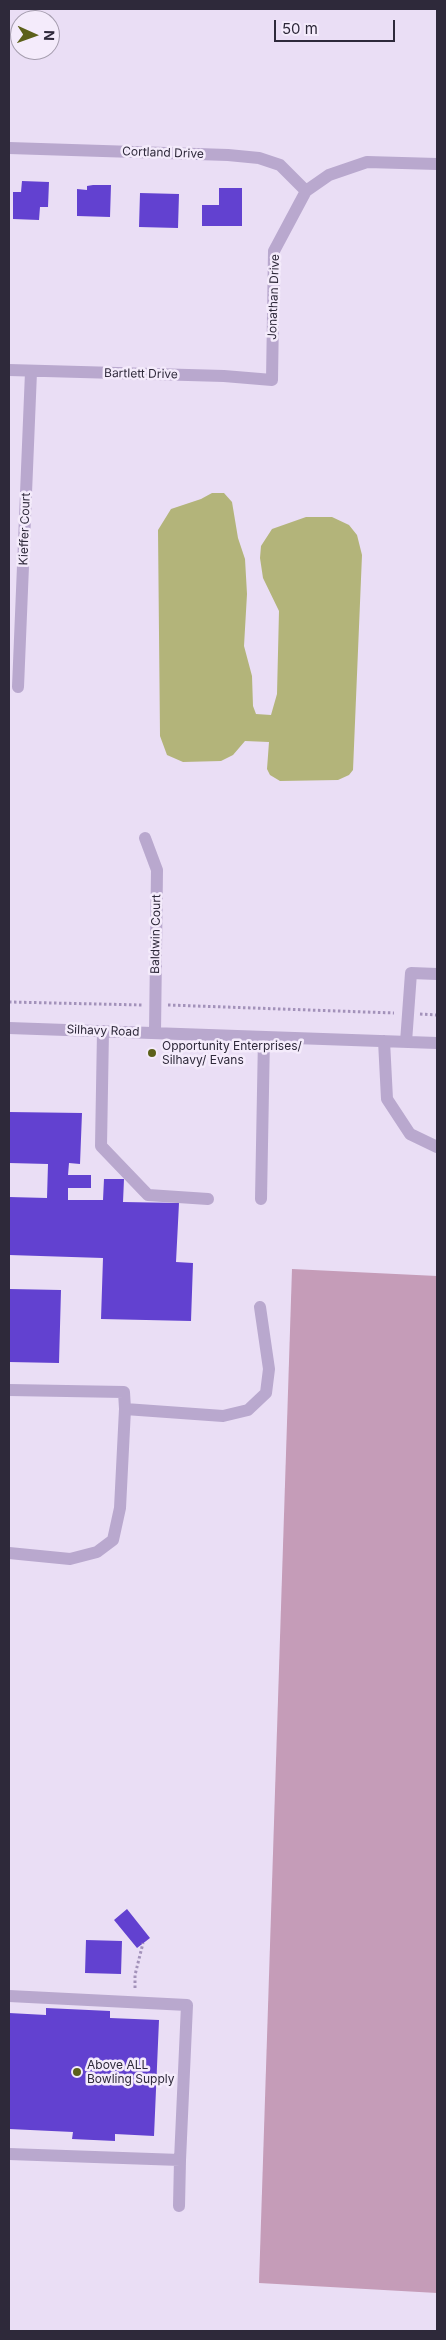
<!DOCTYPE html>
<html>
<head>
<meta charset="utf-8">
<style>
  body { margin:0 }
  #map { position:relative; width:446px; height:2340px; overflow:hidden; background:#eadef5; font-family:Inter,sans-serif }
  canvas { display:block }
  .frame { position:absolute; inset:0; border:10px solid #2e293a; pointer-events:none }
  .north { position:absolute; left:10px; top:10px; width:50px; height:50px; box-sizing:border-box; background:#f4ebfb; border:1px solid #a59dae; border-radius:50%; rotate:92deg; font-size:14px; font-weight:700; line-height:20px; text-align:center; color:#2e293a }
  .north::after { content:''; display:block; margin:auto; width:18px; height:22px; background:#5c601a; clip-path:polygon(50% 0,100% 100%,50% 72%,0 100%) }
  .scale { position:absolute; left:274px; top:20px; width:121px; height:22px; box-sizing:border-box; border:2px solid #2e293a; border-top:0; padding-left:6px; font-size:15px; line-height:18px; white-space:nowrap; color:#2e293a; -webkit-text-stroke:4px #f4ebfb; paint-order:stroke }
</style>
</head>
<body>
<div id="map">
<canvas width="446" height="2340"></canvas>
<div class="frame"></div>
<div class="north">N</div>
<div class="scale">50 m</div>
</div>
<script>
const context = document.querySelector('canvas').getContext('2d');
context.lineJoin = 'round';
function paint(path, color) { context.fillStyle = color; context.fill(path, 'evenodd'); }
const shape = rows => new Path2D(rows.map(r => 'M' + r).join(''));
function strokePath(path, color, width, dash) { context.strokeStyle = color; context.lineWidth = width; context.lineCap = dash ? 'butt' : 'round'; context.setLineDash(dash || []); context.stroke(path); }
function write(font, color, halo, rows, align = 'center') {
  context.font = font + ' Inter,sans-serif'; context.lineWidth = 5; context.setLineDash([]); context.textBaseline = 'middle'; context.strokeStyle = halo; context.fillStyle = color; for (const [text, x, y, turn = 0] of rows) {
    context.save(); context.translate(x, y); context.rotate((+turn || 0) * Math.PI / 180); context.textAlign = isNaN(turn) ? turn : align; if (halo) context.strokeText(text, 0, 0); context.fillText(text, 0, 0); context.restore();
  }
}
const green = shape([
  [292,1269,437,1276,437,2293,259,2283]
]);
const water = shape([
  [212,493,224,493,232,502,238,538,245,559,247,594,244,646,252,676,253,706,256,714,271,715,277,694,279,611,263,578,260,558,261,546,272,529,306,517,332,517,349,525,357,535,362,555,353,770,349,775,338,780,280,781,270,775,267,769,269,742,245,741,233,755,221,761,183,762,167,755,160,736,158,530,171,509,201,499]
]);
const building = shape([
  [22,181,49,182,48,207,40,207,39,220,13,219,13,192,21,192],
  [93,185,111,185,110,217,77,216,77,189,87,190,87,186],
  [219,188,242,188,242,226,202,226,202,205,219,205],
  [140,193,179,194,178,228,139,227],
  [9,1112,82,1113,80,1164,69,1163,68,1175,91,1175,91,1188,68,1188,68,1200,103,1200,104,1179,124,1179,123,1202,179,1203,176,1262,193,1263,191,1321,101,1319,103,1258,9,1255,9,1197,47,1198,48,1164,9,1163],
  [9,1289,61,1290,59,1363,9,1362],
  [127,1909,150,1938,137,1948,114,1920],
  [86,1940,122,1941,121,1974,85,1973],
  [46,2008,110,2011,110,2018,159,2020,154,2136,115,2134,115,2141,72,2139,73,2132,9,2129,9,2013,46,2015]
]);
const path = shape([
  [9,1002,142,1005],
  [168,1005,394,1013],
  [420,1014,437,1015],
  [135,1988,135,1975,143,1943]
]);
const minor = shape([
  [9,148,228,155,259,158,280,165,306,191],
  [9,370,224,376,272,380,274,251,306,191,329,175,367,162,437,164],
  [18,687,31,372],
  [145,838,157,870,155,1033],
  [9,1028,437,1043],
  [103,1031,101,1146,148,1195,208,1199],
  [384,1041,387,1099,410,1134,437,1147],
  [406,1042,411,973,437,974],
  [261,1199,264,1037],
  [9,1390,124,1392,125,1409],
  [9,1553,70,1559,97,1552,113,1540,120,1508,125,1409,223,1416,248,1410,266,1393,269,1369,260,1307],
  [9,1996,187,2005,180,2160,9,2154],
  [179,2206,180,2160]
]);
const markers = [
  [152,1053,5,"#5c601a"],
  [77,2072,5,"#5c601a"]
];
const streetNames = [
  ["Cortland Drive",163,153,2],
  ["Jonathan Drive",274,297,-88],
  ["Bartlett Drive",141,374,1],
  ["Kieffer Court",25,529,-88],
  ["Baldwin Court",156,934,-89],
  ["Silhavy Road",103,1031,2]
];
const poiNames = [
  ["Opportunity Enterprises/",162,1046],
  ["Silhavy/ Evans",162,1060],
  ["Above ALL",87,2065],
  ["Bowling Supply",87,2079]
];
paint(green, '#c59cb8');
paint(water, '#b3b47a');
paint(building, '#6241d0');
strokePath(path, '#a392ba', 3, [2.5, 2.5]);
strokePath(minor, '#b9a8ce', 12);
for (const [x, y, r, color] of markers) { const dot = new Path2D(); dot.arc(x, y, r, 0, 2 * Math.PI); context.fillStyle = color; context.fill(dot); strokePath(dot, '#f4ebfb', 2); }
write('12px', '#2e293a', '#f4ebfb', streetNames);
write('12px', '#2e293a', '#f4ebfb', poiNames, 'left');
</script>
</body>
</html>
